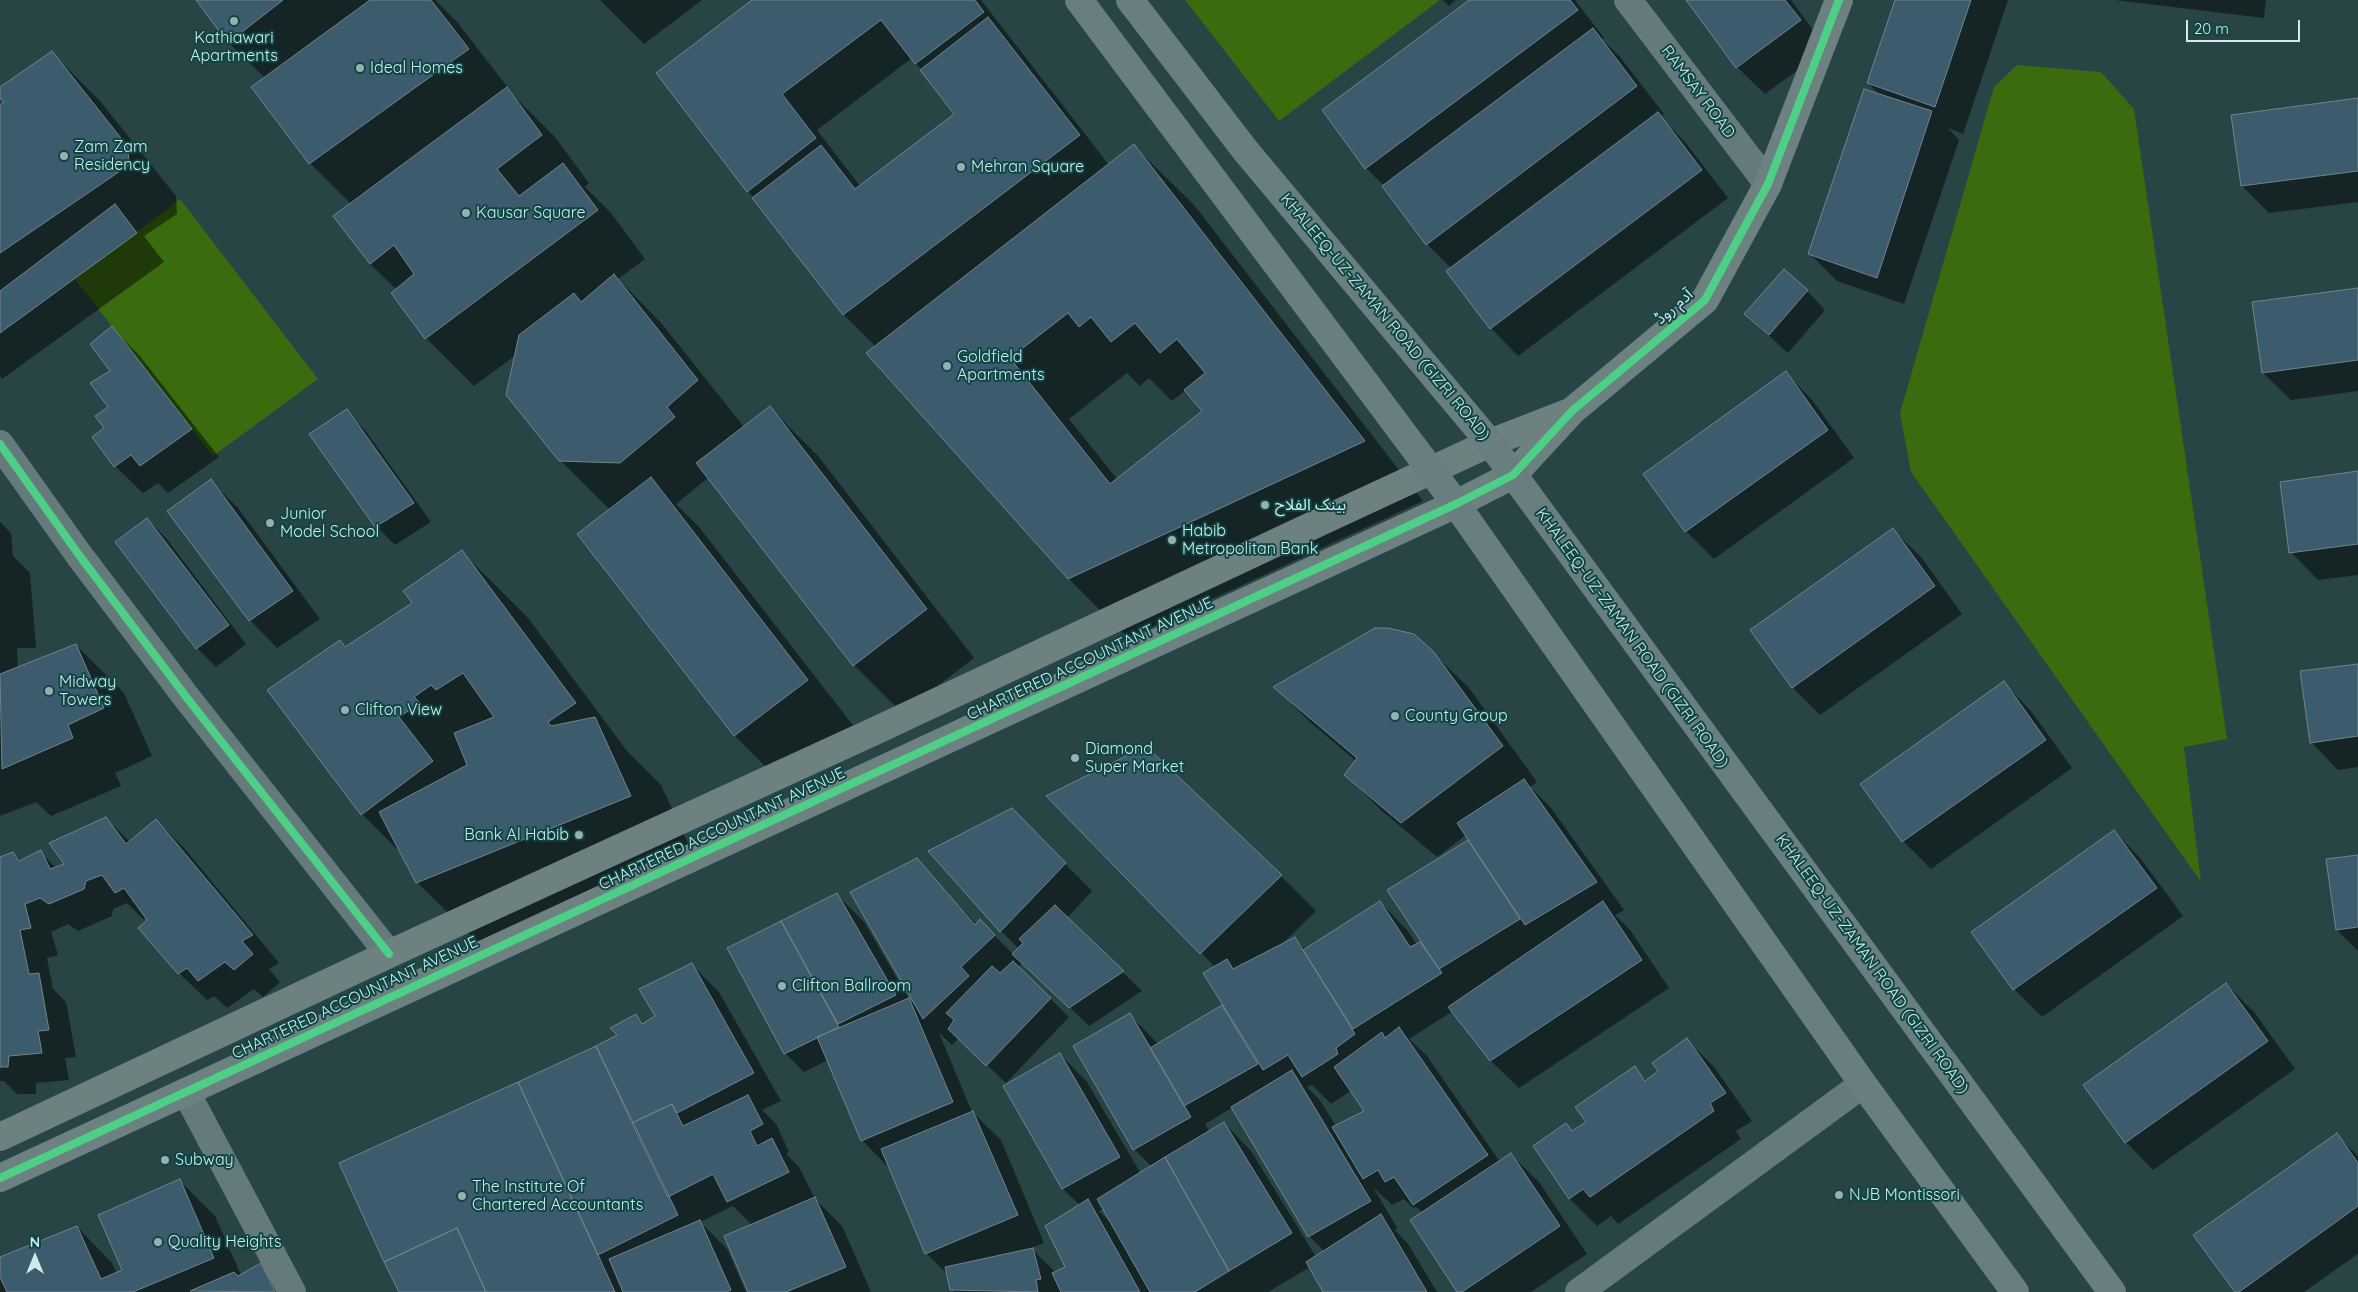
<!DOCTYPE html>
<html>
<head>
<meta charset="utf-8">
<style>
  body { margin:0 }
  #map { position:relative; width:2358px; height:1292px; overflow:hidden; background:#284444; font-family:Quicksand,sans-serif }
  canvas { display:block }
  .north { position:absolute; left:10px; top:1232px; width:50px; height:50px; -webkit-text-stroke:4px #0e4545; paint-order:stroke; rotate:0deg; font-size:14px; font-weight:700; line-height:20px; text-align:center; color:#d0eae9 }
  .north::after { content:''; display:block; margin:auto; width:18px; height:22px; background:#d0eae9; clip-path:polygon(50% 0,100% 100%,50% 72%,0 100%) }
  .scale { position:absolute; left:2186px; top:20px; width:114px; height:22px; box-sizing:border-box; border:2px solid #d0eae9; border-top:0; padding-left:6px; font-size:15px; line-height:18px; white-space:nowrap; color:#d0eae9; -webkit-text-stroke:4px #0e4545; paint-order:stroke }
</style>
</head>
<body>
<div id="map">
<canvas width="2358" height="1292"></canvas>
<div class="north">N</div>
<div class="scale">20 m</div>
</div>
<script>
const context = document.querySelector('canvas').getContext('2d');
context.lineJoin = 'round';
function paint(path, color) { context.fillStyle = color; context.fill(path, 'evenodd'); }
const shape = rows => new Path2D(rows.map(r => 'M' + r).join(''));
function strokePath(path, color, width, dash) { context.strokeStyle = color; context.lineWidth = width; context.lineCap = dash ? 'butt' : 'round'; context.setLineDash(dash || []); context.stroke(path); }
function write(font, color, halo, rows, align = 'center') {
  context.font = font + ' Quicksand,"Noto Sans Arabic",sans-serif'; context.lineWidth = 4; context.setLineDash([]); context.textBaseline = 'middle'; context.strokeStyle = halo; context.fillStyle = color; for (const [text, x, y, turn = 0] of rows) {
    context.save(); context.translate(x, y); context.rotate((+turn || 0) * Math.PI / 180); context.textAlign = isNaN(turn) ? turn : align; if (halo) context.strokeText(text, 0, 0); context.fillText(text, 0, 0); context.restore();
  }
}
const green = shape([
  [1185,0,1440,0,1279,121],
  [2017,65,2101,72,2134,109,2227,739,2184,747,2201,882,1911,472,1900,413,1994,87],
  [180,199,318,379,213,456,75,279]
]);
const shadow = shape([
  [198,0,435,0,457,22,516,98,555,137,589,183,585,187,611,213,645,259,618,279,662,324,744,427,770,408,818,456,974,658,902,713,854,665,709,477,676,504,699,527,855,728,782,783,734,735,612,509,608,508,560,460,516,355,474,386,426,338,397,290,370,264,351,204,310,163,265,78,228,42],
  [600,0,702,0,644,44],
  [754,0,981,0,1109,165,1134,146,1194,205,1423,501,1128,638,1068,578,876,347,844,315,748,191],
  [912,58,955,114,860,186,817,130],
  [1127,373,1140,386,1149,378,1172,401,1186,390,1203,411,1117,479,1069,419],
  [1443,0,1456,0,1449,6],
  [1471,0,1575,0,1604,38,1602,39,1620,57,1664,114,1660,117,1685,142,1728,198,1518,356,1491,328,1451,268,1427,244,1384,186,1366,168],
  [1687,0,1791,0,1827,49,1765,94,1737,67],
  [1896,0,2008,0,1963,134,1948,128,1959,140,1904,304,1837,281,1810,254,1880,95,1868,83],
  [2115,0,2266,0,2264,18],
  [52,53,100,101,176,196,177,214,144,236,164,262,2,379,0,376,0,106,5,103,0,98,0,88],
  [2358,100,2358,202,2269,213,2242,186],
  [2358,289,2358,391,2291,400,2263,373],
  [1807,291,1825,310,1788,353,1745,314],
  [112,328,139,355,219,457,168,493,158,483,143,493,115,466,106,428,110,408,112,372],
  [1786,373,1813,401,1854,458,1714,559,1686,531,1644,474],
  [346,411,365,430,431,522,395,545,376,526,311,434],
  [2358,473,2358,575,2318,580,2291,552],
  [211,481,238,508,320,619,277,648,250,620],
  [147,519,166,538,246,644,216,667,197,648,117,542],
  [0,522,11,533,13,556,30,573,36,648,17,648,18,668,76,645,124,693,152,756,115,773,121,786,51,816,36,802,0,816],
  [1893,530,1921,557,1962,614,1820,715,1793,688,1752,631],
  [461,551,528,618,627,751,661,785,697,863,484,949,417,882,402,854,362,814,268,691,340,641,347,648,414,603],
  [1432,652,1469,688,1537,782,1530,787,1551,808,1624,910,1615,915,1630,930,1669,988,1519,1088,1491,1061,1453,1011,1409,1039,1427,1056,1500,1162,1511,1155,1539,1182,1587,1254,1531,1292,1458,1292,1423,1213,1416,1207,1413,1208,1404,1199,1392,1205,1373,1187,1397,1228,1395,1230,1408,1244,1437,1292,1324,1292,1310,1267,1268,1292,954,1292,948,1275,926,1253,889,1168,862,1140,828,1060,804,1072,785,1053,728,948,837,895,864,922,909,999,917,1007,917,860,977,925,980,921,1013,954,1019,949,1001,931,1012,810,1092,891,1067,918,1142,991,1089,1026,1023,962,1018,967,1069,1017,1006,1083,959,1038,952,1045,939,1033,972,1112,1001,1140,1044,1243,1031,1248,1056,1273,1067,1267,1080,1205,1063,1189,1004,1086,1060,1054,1087,1082,1141,1174,1152,1167,1134,1149,1074,1047,1130,1015,1158,1044,1221,1007,1229,1015,1215,967,1048,796,1281,876,1316,911,1282,944,1294,939,1306,950,1380,902,1407,930,1417,945,1423,942,1388,890,1469,841,1466,835,1437,857,1381,810,1346,775,1356,761,1310,722,1275,687],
  [818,1036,818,1038,790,1052,790,1050],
  [1312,1085,1331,1104,1352,1090,1366,1111,1336,1126,1319,1099,1307,1087],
  [1233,1107,1309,1236,1325,1252,1316,1257,1251,1151,1224,1123,1210,1132,1205,1124],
  [1104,1209,1111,1223,1099,1211],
  [2358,665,2358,767,2338,770,2311,742],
  [2004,683,2031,711,2072,768,1931,869,1903,841,1862,784],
  [106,818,130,842,156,820,184,848,279,963,269,969,280,982,263,997,254,989,227,1008,214,996,207,1000,179,973,147,918,143,919,127,903,113,909,112,916,78,931,68,924,51,932,58,955,47,958,53,989,66,1002,76,1057,65,1058,69,1080,36,1083,36,1094,17,1094,4,1081,0,1081,0,859,13,853,21,861,40,852,56,868,66,864],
  [2114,831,2141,859,2183,916,2042,1017,2014,989,1973,932],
  [2358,856,2358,951,2337,930],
  [692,965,719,992,781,1101,762,1110,776,1124,789,1152,786,1154,799,1167,815,1199,842,1226,871,1292,749,1292,752,1225,733,1206,700,1222,727,1249,746,1292,400,1292,518,1083,619,1035,636,1016,644,1024,656,1016],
  [2226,984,2254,1012,2295,1069,2153,1170,2126,1142,2085,1085],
  [1687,1040,1714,1067,1752,1121,1736,1131,1741,1139,1618,1224,1611,1216,1597,1226,1570,1199,1534,1146,1566,1125,1573,1132,1587,1123,1634,1068,1647,1081,1660,1072],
  [2336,1135,2358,1156,2358,1254,2304,1292,2236,1292],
  [180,1181,215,1216,241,1275,261,1265,280,1283,284,1292,0,1292,0,1259,77,1227,112,1263,117,1274,124,1271]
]);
const building = shape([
  [196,0,283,0,228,43,196,0],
  [370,0,431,0,469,49,309,164,251,87,370,0],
  [752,0,975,0,984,12,915,64,881,20,782,94,816,138,747,192,656,73,752,0],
  [1469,0,1570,0,1578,10,1365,169,1322,110,1469,0],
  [1686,0,1785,0,1801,20,1736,68,1686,0],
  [1895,0,1971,0,1935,107,1867,83,1895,0],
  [988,17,1080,135,843,315,752,198,821,145,855,189,954,114,920,70,988,17],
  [1593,28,1637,86,1426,245,1382,186,1593,28],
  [52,51,128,147,129,165,0,253,0,105,4,102,0,98,0,87,52,51],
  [507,87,542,135,497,169,519,196,563,163,598,210,425,339,391,293,414,274,394,245,370,264,333,216,507,87],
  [1864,89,1932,111,1877,278,1808,254,1864,89],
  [2358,98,2358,171,2241,186,2231,115,2358,98],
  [1658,112,1702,170,1490,329,1446,271,1658,112],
  [1134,144,1365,441,1068,579,866,353,1134,144],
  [1068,313,1079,327,1091,317,1111,342,1135,323,1160,353,1177,339,1205,373,1184,390,1202,411,1110,484,1010,358,1068,313],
  [115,204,137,233,0,333,0,291,115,204],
  [1784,269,1808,290,1769,335,1744,314,1784,269],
  [614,274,698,380,667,407,675,417,620,463,559,461,506,395,519,335,574,293,581,302,614,274],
  [2358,288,2358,360,2262,373,2252,302,2358,288],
  [112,326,192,429,140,466,131,455,114,467,92,437,104,428,95,416,108,407,90,383,110,371,90,344,112,326],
  [1786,371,1828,430,1685,532,1643,474,1786,371],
  [770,406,927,609,853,666,696,463,770,406],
  [347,409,414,503,375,527,309,434,347,409],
  [2358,471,2358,544,2289,553,2280,482,2358,471],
  [651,477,808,680,734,736,577,534,651,477],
  [211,479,293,591,249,621,167,511,211,479],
  [147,518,229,625,196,649,115,542,147,518],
  [1893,528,1935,586,1792,688,1750,630,1893,528],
  [462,550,576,703,548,722,551,726,595,717,631,796,416,883,379,812,467,765,454,733,494,717,463,673,436,690,431,685,414,697,420,703,399,717,433,761,361,815,267,690,340,640,345,647,412,603,403,591,462,550],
  [1375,628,1388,628,1414,634,1433,651,1503,746,1401,823,1344,775,1357,758,1273,687,1375,628],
  [76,644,104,708,68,725,73,738,2,769,0,674,76,644],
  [2358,664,2358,736,2310,743,2300,671,2358,664],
  [2004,681,2046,740,1902,842,1860,784,2004,681],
  [1146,746,1282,875,1200,954,1046,796,1146,746],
  [1524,779,1597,882,1525,925,1457,823,1524,779],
  [1012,808,1066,863,1000,932,928,851,1012,808],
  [106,817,126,844,156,819,253,935,242,941,253,954,234,970,225,962,198,981,187,968,178,974,138,928,147,920,124,888,115,893,102,875,86,881,84,889,49,904,40,898,25,904,31,928,20,930,29,974,39,973,49,1030,38,1031,42,1053,9,1056,8,1067,0,1067,0,857,13,852,19,861,41,850,50,869,64,864,49,843,106,817],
  [2114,830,2157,888,2013,990,1971,932,2114,830],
  [1468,840,1520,919,1439,969,1387,890,1468,840],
  [2358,855,2358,927,2336,930,2326,859,2358,855],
  [917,858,975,925,980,919,995,935,961,967,969,976,923,1019,850,892,917,858],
  [837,893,896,995,838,1024,781,921,837,893],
  [1380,901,1410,947,1420,942,1442,973,1353,1029,1303,950,1380,901],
  [1603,901,1642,960,1490,1061,1448,1007,1603,901],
  [1055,905,1124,971,1069,1008,1012,954,1023,943,1019,939,1055,905],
  [781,921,839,1027,784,1054,727,948,781,921],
  [1295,937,1355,1034,1336,1048,1338,1054,1302,1077,1288,1055,1263,1070,1203,973,1227,959,1233,969,1295,937],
  [1013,961,1051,998,986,1066,948,1029,954,1020,946,1013,992,966,1000,973,1013,961],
  [692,963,754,1073,677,1113,672,1104,632,1123,596,1046,617,1035,610,1028,636,1014,642,1024,655,1016,639,989,692,963],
  [2226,983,2268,1041,2125,1143,2083,1085,2226,983],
  [909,998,953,1102,861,1141,817,1037,909,998],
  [1222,1005,1258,1064,1184,1106,1150,1048,1222,1005],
  [1130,1013,1191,1117,1133,1150,1073,1046,1130,1013],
  [1399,1027,1488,1155,1413,1205,1394,1177,1385,1182,1378,1170,1363,1179,1332,1127,1364,1111,1334,1067,1382,1032,1385,1038,1399,1027],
  [1687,1038,1726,1093,1710,1103,1714,1111,1590,1197,1583,1189,1569,1199,1533,1146,1566,1123,1572,1131,1586,1122,1575,1107,1635,1066,1645,1081,1658,1071,1652,1063,1687,1038],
  [596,1046,678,1215,598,1255,518,1082,596,1046],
  [1060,1053,1120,1157,1062,1189,1003,1086,1060,1053],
  [1292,1070,1371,1201,1308,1237,1231,1107,1292,1070],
  [518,1082,598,1255,615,1292,486,1292,457,1228,384,1262,339,1163,518,1082],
  [748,1095,763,1124,750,1131,757,1146,772,1138,789,1172,727,1202,713,1174,668,1197,632,1123,672,1104,683,1126,748,1095],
  [973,1111,1018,1215,925,1254,881,1149,973,1111],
  [1224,1122,1292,1233,1229,1271,1165,1157,1224,1122],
  [2337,1133,2358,1163,2358,1206,2239,1292,2235,1292,2193,1235,2337,1133],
  [1511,1153,1560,1226,1462,1292,1457,1292,1410,1220,1511,1153],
  [1165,1157,1229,1271,1195,1292,1150,1292,1097,1199,1165,1157],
  [180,1179,214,1258,133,1292,7,1292,0,1277,0,1257,77,1226,101,1279,122,1270,98,1215,180,1179],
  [815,1197,846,1267,786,1292,748,1292,724,1236,815,1197],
  [1088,1199,1140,1292,1061,1292,1052,1273,1065,1267,1045,1226,1088,1199],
  [1381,1214,1427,1292,1323,1292,1306,1262,1381,1214],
  [700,1220,731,1290,726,1292,623,1292,609,1259,700,1220],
  [457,1228,486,1292,399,1292,384,1262,457,1228],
  [1033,1248,1041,1279,1036,1280,1038,1292,950,1290,945,1267,1033,1248],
  [261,1263,275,1292,190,1291,234,1272,238,1276,261,1263]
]);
const street = shape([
  [1628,0,1768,184],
  [0,444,79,555,187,698,389,954],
  [186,1092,292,1292],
  [1579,1292,1863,1084]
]);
const secondary = shape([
  [0,1137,389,954,877,730,1322,521,1490,443,1567,413],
  [0,1178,1456,504,1513,475,1572,411,1705,300,1768,184,1839,0]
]);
const primary = shape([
  [1079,0,1456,504,1863,1084,2015,1292],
  [1130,0,1245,150,1490,443,2112,1292]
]);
const cycleway = shape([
  [0,444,79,555,187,698,389,954],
  [0,1178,1456,504,1513,475,1572,411,1705,300,1768,184,1839,0]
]);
const markers = [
  [234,21,5,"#95b0af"],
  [360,68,5,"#95b0af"],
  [64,156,5,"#95b0af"],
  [961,167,5,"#95b0af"],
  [466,213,5,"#95b0af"],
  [947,366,5,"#95b0af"],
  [1265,505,5,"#95b0af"],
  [270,523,5,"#95b0af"],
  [1172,540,5,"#95b0af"],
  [49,691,5,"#95b0af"],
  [345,710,5,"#95b0af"],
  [1395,716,5,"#95b0af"],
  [1075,758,5,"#95b0af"],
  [579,835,5,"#95b0af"],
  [782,986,5,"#95b0af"],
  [165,1160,5,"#95b0af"],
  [1839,1195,5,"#95b0af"],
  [462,1196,5,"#95b0af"],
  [158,1242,5,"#95b0af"]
];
const poiNames = [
  ["Kathiawari",234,38,"center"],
  ["Apartments",234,56,"center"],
  ["Ideal Homes",370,68],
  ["Zam Zam",74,147],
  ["Residency",74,165],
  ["Mehran Square",971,167],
  ["Kausar Square",476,213],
  ["Goldfield",957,357],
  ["Apartments",957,375],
  ["بینک الفلاح",1275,505],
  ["Junior",280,514],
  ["Model School",280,532],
  ["Habib",1182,531],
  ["Metropolitan Bank",1182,549],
  ["Midway",59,682],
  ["Towers",59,700],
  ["Clifton View",355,710],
  ["County Group",1405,716],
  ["Diamond",1085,749],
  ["Super Market",1085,767],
  ["Bank Al Habib",569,835,"right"],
  ["Clifton Ballroom",792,986],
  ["Subway",175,1160],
  ["The Institute Of",472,1187],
  ["Chartered Accountants",472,1205],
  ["NJB Montissori",1849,1195],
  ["Quality Heights",168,1242]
];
const streetNames = [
  ["RAMSAY ROAD",1698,92,53],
  ["آدم روڈ",1674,307,-41],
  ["KHALEEQ-UZ-ZAMAN ROAD (GIZRI ROAD)",1385,317,50],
  ["KHALEEQ-UZ-ZAMAN ROAD (GIZRI ROAD)",1632,638,54],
  ["CHARTERED ACCOUNTANT AVENUE",1090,659,-25],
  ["CHARTERED ACCOUNTANT AVENUE",722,829,-25],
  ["KHALEEQ-UZ-ZAMAN ROAD (GIZRI ROAD)",1872,964,54],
  ["CHARTERED ACCOUNTANT AVENUE",355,998,-25]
];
paint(green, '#3b6b0f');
paint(shadow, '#0007');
paint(building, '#3c5c6e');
strokePath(building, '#72848a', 1);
strokePath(street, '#657a7a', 28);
strokePath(secondary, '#6c8180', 28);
strokePath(primary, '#697e7e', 28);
strokePath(cycleway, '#4dcf88', 8);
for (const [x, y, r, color] of markers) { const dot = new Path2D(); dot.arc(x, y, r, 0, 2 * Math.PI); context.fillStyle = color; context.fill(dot); strokePath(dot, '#0e4545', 2); }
write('16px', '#d0eae9', '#0e4545', poiNames, 'left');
write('16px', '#d0eae9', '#0e4545', streetNames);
</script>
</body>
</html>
